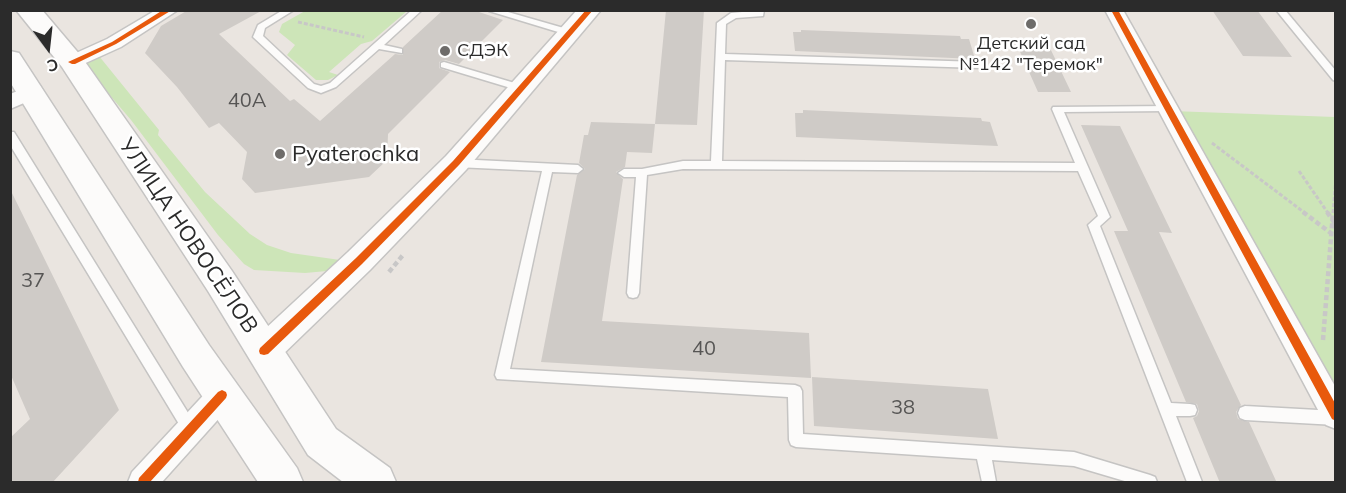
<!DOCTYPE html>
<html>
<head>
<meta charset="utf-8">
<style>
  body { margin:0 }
  #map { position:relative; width:1346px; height:493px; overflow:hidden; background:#eae5e0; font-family:Mulish,sans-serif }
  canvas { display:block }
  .frame { position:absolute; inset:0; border:12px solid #2b2b2b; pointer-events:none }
  .north { position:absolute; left:18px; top:18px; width:60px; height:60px; -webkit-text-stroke:4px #fff; paint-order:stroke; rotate:165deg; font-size:16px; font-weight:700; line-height:24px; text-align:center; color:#2b2b2b }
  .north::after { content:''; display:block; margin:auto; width:21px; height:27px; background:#2b2b2b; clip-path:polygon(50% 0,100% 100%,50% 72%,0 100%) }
</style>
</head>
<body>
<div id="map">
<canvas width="1346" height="493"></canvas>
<div class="frame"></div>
<div class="north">С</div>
</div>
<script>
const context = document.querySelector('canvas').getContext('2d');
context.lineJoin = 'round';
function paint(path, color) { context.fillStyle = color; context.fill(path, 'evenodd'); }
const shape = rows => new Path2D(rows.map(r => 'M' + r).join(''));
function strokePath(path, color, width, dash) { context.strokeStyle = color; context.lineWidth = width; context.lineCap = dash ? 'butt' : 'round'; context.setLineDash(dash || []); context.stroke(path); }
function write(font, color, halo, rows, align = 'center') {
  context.font = font + ' Mulish,sans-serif'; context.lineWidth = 5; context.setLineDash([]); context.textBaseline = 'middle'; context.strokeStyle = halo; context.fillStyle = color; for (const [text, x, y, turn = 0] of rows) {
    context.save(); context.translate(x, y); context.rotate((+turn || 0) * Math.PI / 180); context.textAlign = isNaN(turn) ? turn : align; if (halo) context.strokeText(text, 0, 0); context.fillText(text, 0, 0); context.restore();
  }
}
const green = shape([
  [404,10,406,12,372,41,361,44,329,72,338,75,328,80,316,80,287,55,295,45,279,32,282,24,305,11],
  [99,56,159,130,158,135,205,192,250,234,267,245,291,253,354,262,327,271,305,273,254,270,244,264,218,235,131,120,84,65,87,60],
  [1172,111,1335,117,1335,398]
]);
const building = shape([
  [188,10,263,10,219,34,290,101,294,99,320,121,395,54,403,55,403,47,443,10,473,10,503,20,459,64,445,60,439,62,439,68,450,72,388,134,387,160,369,177,255,193,242,179,247,152,219,123,209,128,177,87,145,53,161,26],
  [666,10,704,10,697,125,655,124],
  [1212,10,1257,10,1292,57,1243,56],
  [801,30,960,36,961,39,969,39,975,59,795,51,793,32,801,32],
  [1017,45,1049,46,1071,92,1038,92],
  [803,110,981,118,982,121,990,122,998,146,796,137,795,113,803,113],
  [591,122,655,124,652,153,627,152,625,167,616,172,623,179,602,321,809,333,811,378,541,362,577,175,585,169,579,163,584,135,588,135],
  [1081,125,1120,126,1172,233,1159,232,1241,405,1236,412,1238,419,1249,422,1277,483,1220,483,1193,418,1197,416,1199,411,1197,404,1186,402,1114,231,1128,231],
  [10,189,119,410,52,483,10,483,10,438,30,419,10,373],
  [812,377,988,389,998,439,814,426]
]);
const pathFar1 = shape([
  [298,22,364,37],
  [1212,143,1305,213],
  [1299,171,1328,213],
  [1333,213,1336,178]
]);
const path = shape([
  [1303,212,1336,237],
  [1327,212,1336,225],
  [389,272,403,255],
  [1323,340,1333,212]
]);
const service = shape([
  [283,10,294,10,265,28,263,36,314,84,321,86,330,83,412,10,422,10,384,45,402,49,402,53,379,49,336,87,321,93,308,88,253,37,258,25,283,10],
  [501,10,574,31,576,33,574,35,568,35,489,11,501,10],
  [764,10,763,16,736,18,726,24,725,54,980,62,985,65,980,68,725,60,722,161,1075,163,1052,109,1053,107,1171,106,1171,110,1167,111,1064,112,1110,217,1100,226,1171,403,1190,404,1195,405,1197,410,1195,415,1190,416,1176,416,1202,482,1187,482,1088,225,1098,216,1078,171,683,169,647,175,639,293,637,297,633,298,629,297,627,293,636,177,624,177,618,173,624,169,642,169,683,161,711,161,717,23,731,13,764,10],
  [1276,10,1285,10,1336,71,1336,81,1333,80,1276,10],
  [444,62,528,87,529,89,524,92,441,67,441,63,444,62],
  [10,132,14,132,195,424,197,429,195,434,190,436,185,434,10,145,10,132],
  [456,159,578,165,583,169,578,173,552,172,510,369,795,385,800,387,802,391,803,434,1074,452,1150,475,1155,477,1157,482,1128,482,1074,466,992,460,996,482,982,482,977,459,796,447,791,445,789,440,788,397,497,379,495,375,542,171,456,167,451,163,456,159],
  [1245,406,1336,411,1336,425,1245,420,1240,418,1238,413,1240,408,1245,406]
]);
const minor = shape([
  [156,10,178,10,121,47,79,66,72,68,65,66,62,62,65,58,107,39,156,10],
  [1105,10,1123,10,1336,388,1336,429,1326,425,1105,10],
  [33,85,40,86,43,91,40,96,10,109,10,94,33,85],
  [222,382,232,386,236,395,232,404,162,482,128,482,132,472,212,386,222,382]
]);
const tertiary = shape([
  [577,10,601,10,466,170,370,270,276,361,264,365,252,361,247,351,252,341,348,252,446,156,577,10]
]);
const secondary = shape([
  [16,10,42,10,81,56,232,271,336,429,390,468,396,482,343,482,308,455,208,291,62,67,16,10],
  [10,51,19,53,209,345,297,468,303,482,258,482,183,367,10,82,10,51]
]);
const cycleway = shape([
  [163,10,172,10,116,44,75,64,72,64,68,62,112,42,163,10],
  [586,10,593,10,459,165,362,264,268,354,264,355,260,354,259,351,260,348,356,258,453,161,586,10],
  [1111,10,1118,10,1336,405,1336,421,1332,419,1111,10],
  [222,390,226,392,227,395,226,398,150,482,138,482,139,478,218,392,222,390]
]);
const markers = [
  [1031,24,6,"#6e6c6a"],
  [445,51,6,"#6e6c6a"],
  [280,154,6,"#6e6c6a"]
];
const farPoinames = [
  ["Детский сад",1031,44],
  ["№142 \"Теремок\"",1031,65],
  ["СДЭК",457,51,"left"]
];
const numberNames = [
  ["40А",247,101],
  ["37",33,281],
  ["40",704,349],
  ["38",903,408]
];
const poiNames = [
  ["Pyaterochka",292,154]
];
const streetNames = [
  ["УЛИЦА НОВОСЁЛОВ",188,236,56]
];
paint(green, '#cde5b8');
paint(building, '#cfcbc7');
strokePath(service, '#c5c4c3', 3);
strokePath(minor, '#c5c4c3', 3);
strokePath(tertiary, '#c5c4c3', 3);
strokePath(secondary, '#c5c4c3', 3);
strokePath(pathFar1, '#c8c7c7', 3, [4, 2]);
strokePath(path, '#c8c7c7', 4.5, [5, 3]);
paint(service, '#fcfbfa');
paint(minor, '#fcfbfa');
paint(tertiary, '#fcfbfa');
paint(secondary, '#fcfbfa');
paint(cycleway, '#e8590c');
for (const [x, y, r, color] of markers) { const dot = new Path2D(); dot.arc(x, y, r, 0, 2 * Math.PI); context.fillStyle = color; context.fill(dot); strokePath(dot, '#fff', 2); }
write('18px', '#2b2b2b', '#fff', farPoinames);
write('20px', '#565554', null, numberNames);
write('22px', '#2b2b2b', '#fff', poiNames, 'left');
write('22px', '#2b2b2b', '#fff', streetNames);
</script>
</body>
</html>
